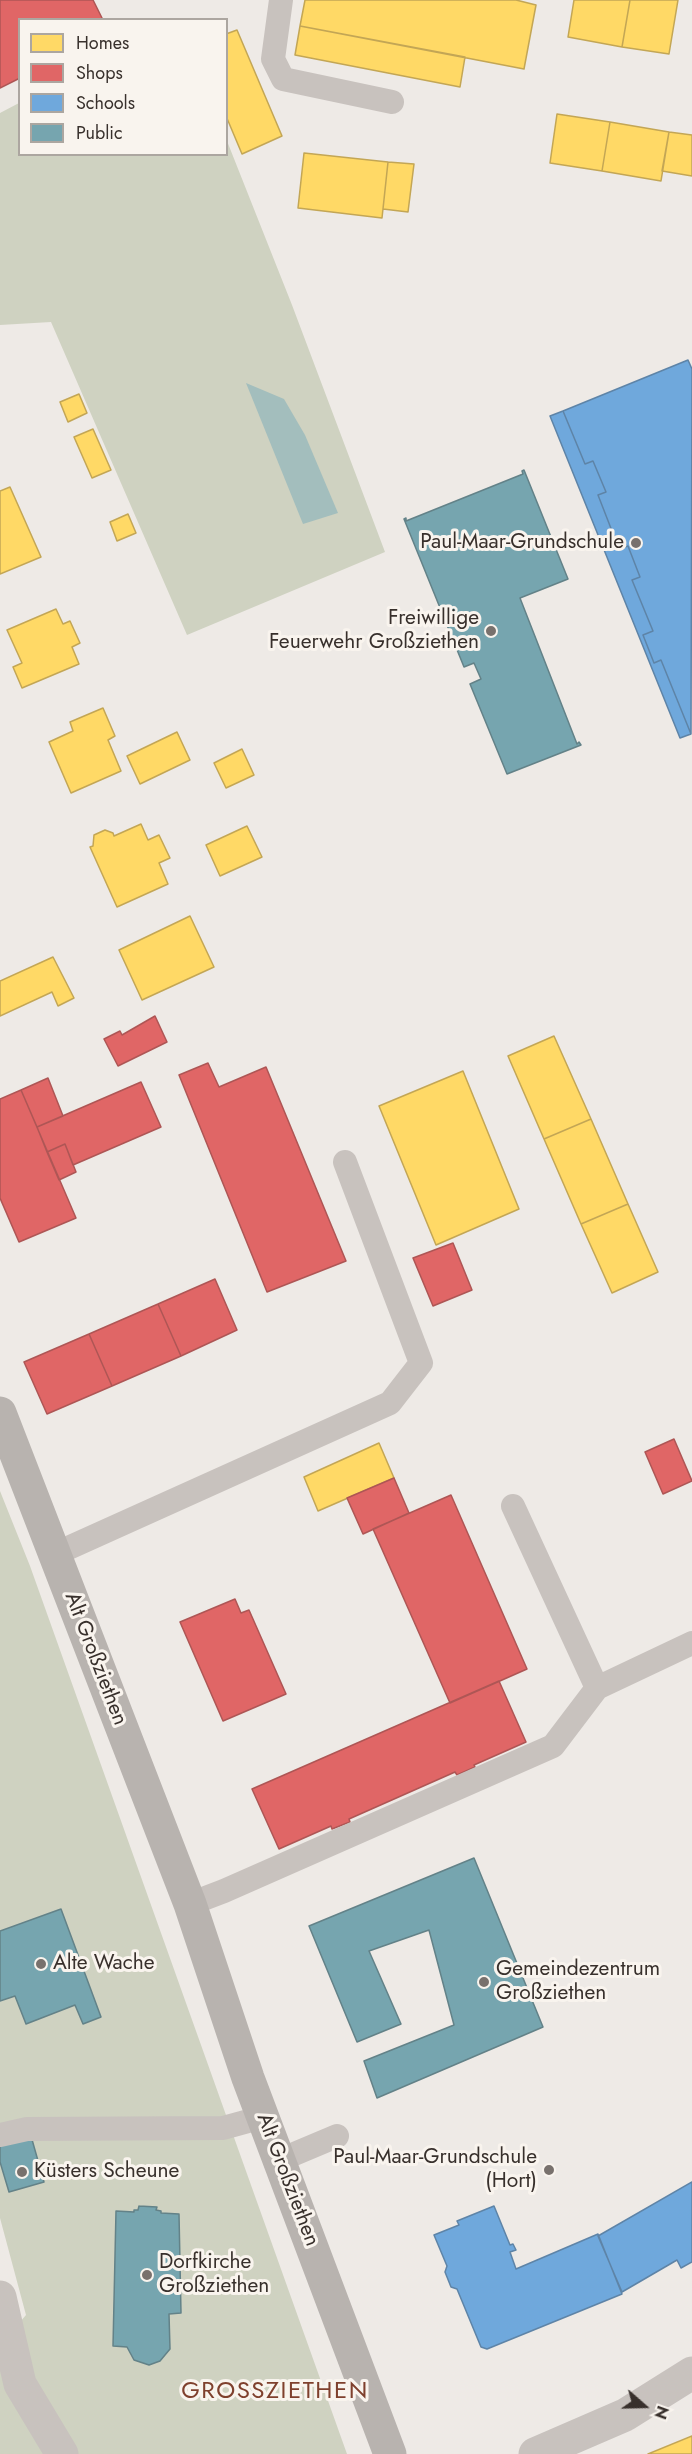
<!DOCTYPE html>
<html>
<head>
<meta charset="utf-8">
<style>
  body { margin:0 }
  #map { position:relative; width:692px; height:2454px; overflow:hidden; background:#eeeae6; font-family:Jost,sans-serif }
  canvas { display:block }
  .legend { position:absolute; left:18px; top:18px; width:210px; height:138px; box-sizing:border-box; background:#f9f4ee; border:2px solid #aca6a0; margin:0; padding:8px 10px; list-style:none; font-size:18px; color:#38302c }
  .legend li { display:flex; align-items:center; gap:12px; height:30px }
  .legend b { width:30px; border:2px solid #aca6a0 }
  .north { position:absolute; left:614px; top:2376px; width:60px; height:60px; -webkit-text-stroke:4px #f9f4ee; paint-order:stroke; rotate:110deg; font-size:16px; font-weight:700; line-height:24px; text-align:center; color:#38302c }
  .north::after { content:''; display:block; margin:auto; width:21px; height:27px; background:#38302c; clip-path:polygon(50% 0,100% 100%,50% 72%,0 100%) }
</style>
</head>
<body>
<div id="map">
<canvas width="692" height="2454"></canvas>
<ul class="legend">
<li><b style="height:16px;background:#ffd966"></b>Homes</li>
<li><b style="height:16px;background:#e06666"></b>Shops</li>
<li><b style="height:16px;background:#6fa8dc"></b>Schools</li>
<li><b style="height:16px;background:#76a5af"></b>Public</li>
</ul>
<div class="north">N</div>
</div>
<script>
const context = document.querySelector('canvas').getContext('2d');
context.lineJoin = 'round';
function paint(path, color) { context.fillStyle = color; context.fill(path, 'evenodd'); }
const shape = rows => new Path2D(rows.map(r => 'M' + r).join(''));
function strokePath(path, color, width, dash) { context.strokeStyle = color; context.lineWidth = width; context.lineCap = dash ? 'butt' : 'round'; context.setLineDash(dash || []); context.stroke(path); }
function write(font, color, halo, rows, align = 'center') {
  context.font = font + ' Jost,sans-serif'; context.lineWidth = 6; context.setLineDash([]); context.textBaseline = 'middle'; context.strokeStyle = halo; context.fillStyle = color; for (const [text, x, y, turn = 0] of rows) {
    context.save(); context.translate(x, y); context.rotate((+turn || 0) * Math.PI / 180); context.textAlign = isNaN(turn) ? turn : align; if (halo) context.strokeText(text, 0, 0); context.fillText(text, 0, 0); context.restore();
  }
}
const green = shape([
  [19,103,20,154,226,154,227,141,292,305,385,552,187,635,51,322,0,325,0,113],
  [0,1491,30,1566,347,2454,0,2454,0,2345,26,2315,0,2218]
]);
const water = shape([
  [246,383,284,399,305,435,338,513,303,524]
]);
const homes = shape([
  [305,0,516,0,536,5,524,69,300,26,305,0],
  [574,0,630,0,622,47,568,37,574,0],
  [630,0,678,0,669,54,622,47,630,0],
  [300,26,465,57,460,87,295,55,300,26],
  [237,30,282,136,242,154,226,116,226,34,237,30],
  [557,114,610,122,602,171,550,163,557,114],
  [610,122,669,132,661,181,602,171,610,122],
  [669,132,692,135,692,176,662,171,669,132],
  [304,153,388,162,382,218,298,208,304,153],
  [388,162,414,164,408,212,383,209,388,162],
  [79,394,87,413,68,422,60,402,79,394],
  [93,429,111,470,92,478,74,437,93,429],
  [10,487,41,557,0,574,0,491,10,487],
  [128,514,136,533,117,541,110,522,128,514],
  [56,609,63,624,70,621,80,643,72,647,79,664,22,688,13,667,22,663,7,630,56,609],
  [103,708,115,736,108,740,121,771,71,793,49,742,73,731,70,722,103,708],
  [177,732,190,760,140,784,127,756,177,732],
  [242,749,254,775,226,788,214,763,242,749],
  [141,824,148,840,159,835,170,858,159,863,168,884,117,907,90,847,93,846,94,835,105,830,113,833,114,836,141,824],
  [247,826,262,857,220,876,206,845,247,826],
  [190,916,214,967,142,1000,119,950,190,916],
  [53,957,74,998,58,1006,52,992,0,1016,0,981,53,957],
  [554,1036,591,1119,544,1139,508,1056,554,1036],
  [463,1071,519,1209,436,1245,379,1106,463,1071],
  [591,1119,628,1204,581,1224,544,1139,591,1119],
  [628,1204,658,1272,612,1293,581,1224,628,1204],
  [379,1443,394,1478,318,1511,304,1477,379,1443],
  [692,2436,692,2454,648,2454,692,2436]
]);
const shops = shape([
  [0,0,93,0,103,20,20,20,20,78,0,88,0,0],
  [155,1016,167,1042,118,1066,104,1039,120,1031,122,1035,155,1016],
  [208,1063,219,1087,266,1067,346,1261,267,1292,179,1075,208,1063],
  [48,1078,63,1116,37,1127,21,1090,48,1078],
  [141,1082,161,1127,73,1165,65,1144,47,1152,37,1127,141,1082],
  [21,1090,76,1218,19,1242,0,1198,0,1099,21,1090],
  [65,1144,76,1172,59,1180,47,1152,65,1144],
  [453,1243,472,1290,433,1306,413,1258,453,1243],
  [215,1279,237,1330,181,1356,158,1304,215,1279],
  [158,1304,181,1356,112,1386,89,1334,158,1304],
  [89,1334,112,1386,47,1414,24,1362,89,1334],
  [674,1439,692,1481,663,1494,645,1452,674,1439],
  [394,1478,409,1513,363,1534,347,1498,394,1478],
  [451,1495,527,1669,450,1703,373,1529,451,1495],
  [235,1599,241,1613,249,1610,286,1694,223,1721,180,1622,235,1599],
  [499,1681,526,1742,474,1765,475,1767,457,1775,455,1772,349,1819,350,1822,332,1829,331,1826,279,1849,252,1789,499,1681]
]);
const schools = shape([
  [688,360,692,369,691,734,661,660,654,663,643,635,653,631,632,580,640,577,628,546,619,549,598,495,606,492,593,461,585,464,563,411,688,360],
  [563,411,585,464,593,461,606,492,598,495,619,549,628,546,640,577,632,580,653,631,643,635,654,663,661,660,691,734,680,738,550,416,563,411],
  [692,2182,692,2262,681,2268,677,2260,622,2292,598,2236,692,2182],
  [494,2206,510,2245,513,2244,516,2250,510,2252,516,2269,598,2234,622,2294,487,2349,481,2347,457,2289,451,2287,445,2272,447,2266,434,2235,459,2225,457,2221,494,2206]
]);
const public = shape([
  [524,470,568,579,520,598,577,744,579,742,581,745,507,774,470,684,481,679,474,663,464,667,404,519,406,518,406,521,523,474,522,471,524,470],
  [474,1858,543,2027,377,2098,364,2061,454,2025,429,1930,369,1951,401,2024,357,2042,309,1926,474,1858],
  [61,1909,101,2017,83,2024,75,2005,26,2024,15,1996,0,2001,0,1931,61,1909],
  [31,2136,44,2182,9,2192,0,2162,0,2145,31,2136],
  [139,2206,157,2207,156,2210,161,2211,161,2213,179,2214,181,2313,169,2314,170,2349,160,2361,149,2365,134,2360,127,2347,113,2346,116,2211,134,2212,134,2210,138,2210,139,2206]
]);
const lane = shape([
  [281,0,273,59,283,79,392,102],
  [513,1506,597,1688],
  [55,1554,390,1403,421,1363,345,1162],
  [190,1904,224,1891,553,1746,597,1688,692,1643],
  [0,2135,27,2129,223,2128,263,2117],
  [280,2160,337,2136]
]);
const street = shape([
  [0,2297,20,2384,62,2454],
  [535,2454,625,2415,692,2373]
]);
const secondary = shape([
  [0,1413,190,1904,248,2078,390,2454]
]);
const markers = [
  [636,543,6,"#78716d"],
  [491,631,6,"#78716d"],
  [41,1964,6,"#78716d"],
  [484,1982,6,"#78716d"],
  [549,2170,6,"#78716d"],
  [22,2172,6,"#78716d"],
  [147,2275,6,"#78716d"]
];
const poiNames = [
  ["Paul-Maar-Grundschule",624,543,"right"],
  ["Freiwillige",479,619,"right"],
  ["Feuerwehr Großziethen",479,643,"right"],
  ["Alte Wache",53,1964],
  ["Gemeindezentrum",496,1970],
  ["Großziethen",496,1994],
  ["Paul-Maar-Grundschule",537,2158,"right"],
  ["(Hort)",537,2182,"right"],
  ["Küsters Scheune",34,2172],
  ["Dorfkirche",159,2263],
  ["Großziethen",159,2287]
];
const streetNames = [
  ["Alt Großziethen",95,1659,69],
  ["Alt Großziethen",287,2180,69]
];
const quarterNames = [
  ["GROSSZIETHEN",275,2392]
];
paint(green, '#cfd2c1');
paint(water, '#a3bebd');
paint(homes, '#ffd966');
strokePath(homes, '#c3a655', 1.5);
paint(shops, '#e06666');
strokePath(shops, '#ae5655', 1.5);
paint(schools, '#6fa8dc');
strokePath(schools, '#5e84a7', 1.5);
paint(public, '#76a5af');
strokePath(public, '#638288', 1.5);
strokePath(lane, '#c8c2be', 24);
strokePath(street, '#c8c2be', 33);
strokePath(secondary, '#b8b3af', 33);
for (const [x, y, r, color] of markers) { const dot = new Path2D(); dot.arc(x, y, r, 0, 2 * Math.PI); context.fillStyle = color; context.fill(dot); strokePath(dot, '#f9f4ee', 2); }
write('21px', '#38302c', '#f9f4ee', poiNames, 'left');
write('21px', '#38302c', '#f9f4ee', streetNames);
context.letterSpacing = '1.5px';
write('24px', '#7f402d', '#f9f4ee', quarterNames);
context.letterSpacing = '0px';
</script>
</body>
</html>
